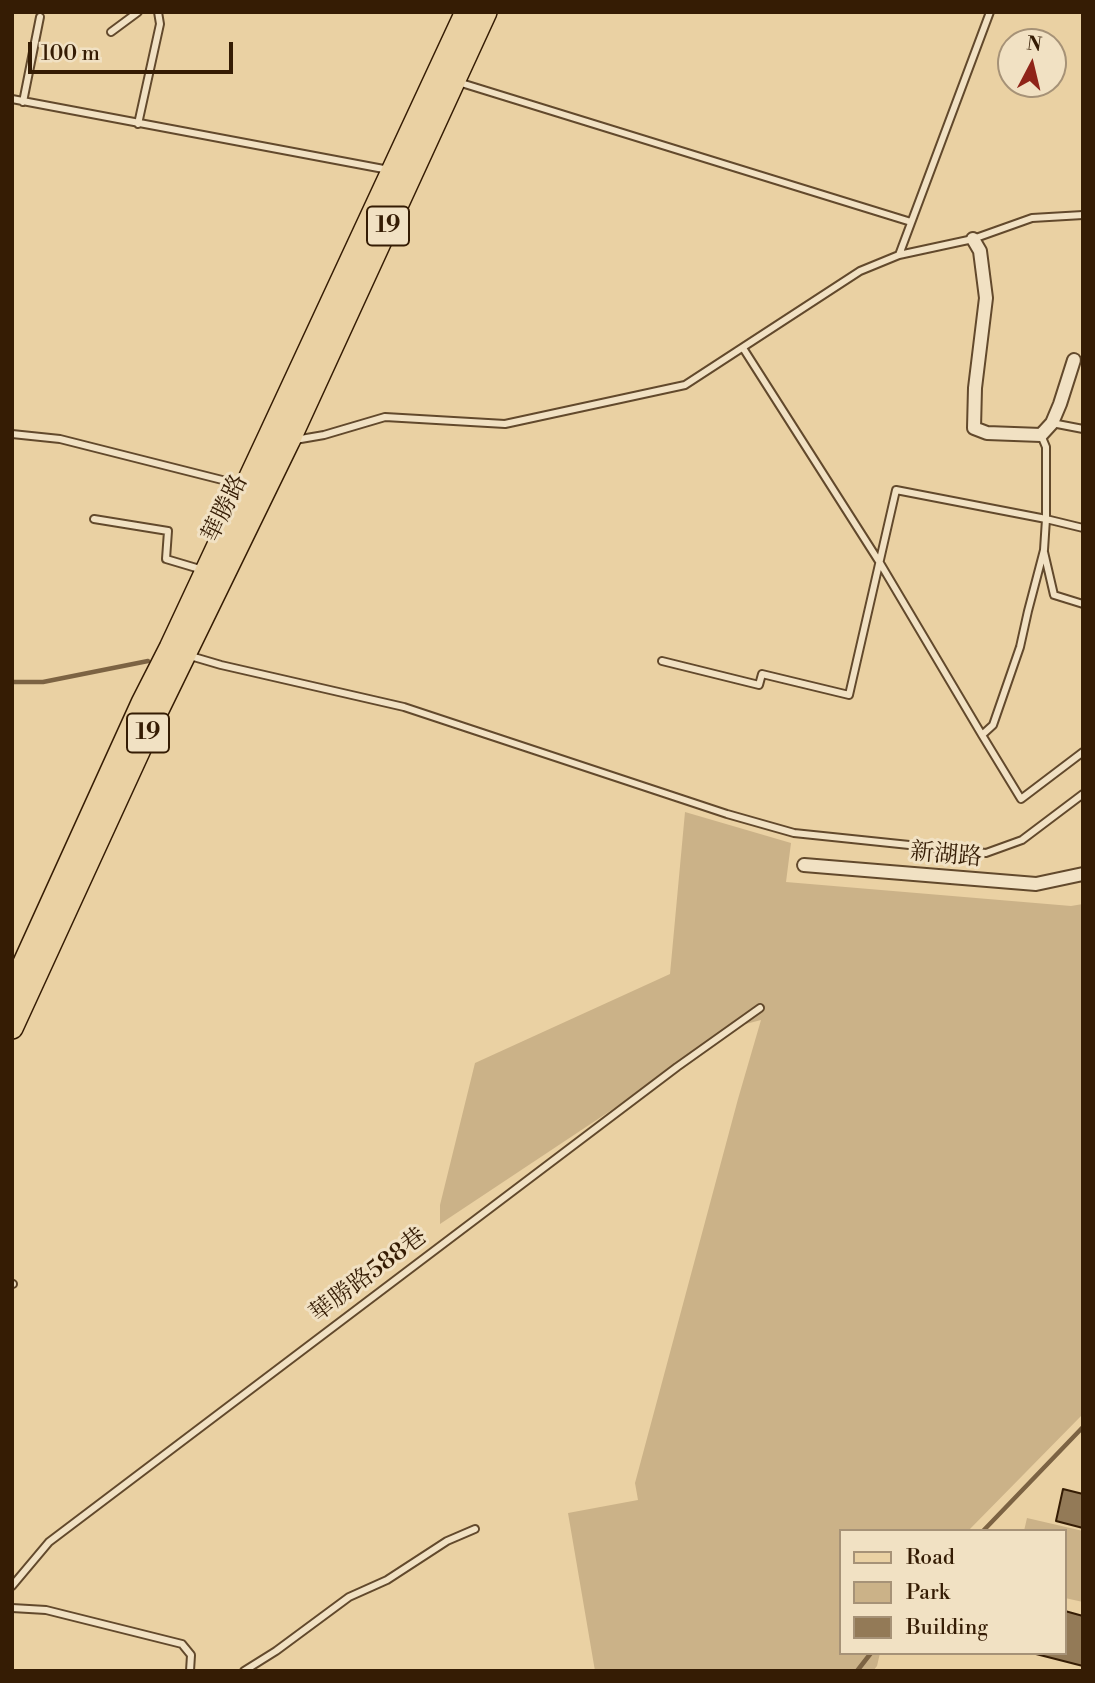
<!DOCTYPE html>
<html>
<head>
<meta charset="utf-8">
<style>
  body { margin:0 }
  #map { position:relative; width:1095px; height:1683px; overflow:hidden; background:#ead1a3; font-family:"Libre Bodoni",serif }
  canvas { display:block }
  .frame { position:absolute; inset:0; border:14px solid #351c04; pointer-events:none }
  .legend { position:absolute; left:839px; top:1529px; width:228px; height:126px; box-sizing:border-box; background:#f1e1c3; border:2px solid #a69277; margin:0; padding:9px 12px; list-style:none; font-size:21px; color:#351c04 }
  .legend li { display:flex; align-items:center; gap:14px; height:35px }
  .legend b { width:35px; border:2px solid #a69277 }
  .north { position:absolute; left:997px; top:28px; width:70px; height:70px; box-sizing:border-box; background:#f1e1c3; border:2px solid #a69277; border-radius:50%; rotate:7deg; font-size:19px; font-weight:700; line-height:28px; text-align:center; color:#351c04 }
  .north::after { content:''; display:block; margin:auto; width:24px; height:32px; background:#8f2418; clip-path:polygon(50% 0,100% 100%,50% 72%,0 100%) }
  .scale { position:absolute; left:28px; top:42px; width:205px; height:32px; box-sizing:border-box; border:4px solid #351c04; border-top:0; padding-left:9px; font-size:21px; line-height:24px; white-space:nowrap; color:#351c04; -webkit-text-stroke:5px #f1e1c3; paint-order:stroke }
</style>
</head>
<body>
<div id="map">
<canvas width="1095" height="1683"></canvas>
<div class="frame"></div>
<ul class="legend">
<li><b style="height:9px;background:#ead1a3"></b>Road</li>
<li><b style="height:19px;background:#cbb288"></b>Park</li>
<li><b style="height:19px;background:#937a57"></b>Building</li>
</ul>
<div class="north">N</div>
<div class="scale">100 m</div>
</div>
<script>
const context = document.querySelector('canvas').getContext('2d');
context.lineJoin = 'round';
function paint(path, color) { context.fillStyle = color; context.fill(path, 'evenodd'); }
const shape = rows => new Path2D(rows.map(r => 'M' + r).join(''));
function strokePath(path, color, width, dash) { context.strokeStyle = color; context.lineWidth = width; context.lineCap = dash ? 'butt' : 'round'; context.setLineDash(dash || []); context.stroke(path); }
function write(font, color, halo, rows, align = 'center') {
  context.font = font + ' "Libre Bodoni","Noto Serif TC",serif'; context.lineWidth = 6; context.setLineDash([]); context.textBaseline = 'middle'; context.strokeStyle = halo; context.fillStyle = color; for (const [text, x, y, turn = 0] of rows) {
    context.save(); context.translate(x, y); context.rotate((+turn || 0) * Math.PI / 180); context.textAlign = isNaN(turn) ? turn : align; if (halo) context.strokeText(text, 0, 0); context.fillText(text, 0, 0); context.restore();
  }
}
const green = shape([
  [685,812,791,843,786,882,1071,906,1083,904,1083,1414,968,1531,841,1531,841,1653,880,1653,877,1666,873,1671,595,1671,568,1513,638,1500,635,1483,738,1099,761,1020,738,1026,440,1224,440,1205,475,1063,670,974],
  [1027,1518,1083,1531,1083,1602,1065,1598,1065,1531,1024,1531]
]);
const stream = shape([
  [12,682,43,682,148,661],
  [983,1531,1083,1427],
  [857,1671,871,1653]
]);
const building = shape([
  [1063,1489,1083,1494,1083,1528,1056,1521,1063,1489],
  [1065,1611,1083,1616,1083,1666,1032,1653,1065,1653,1065,1611]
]);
const lane = shape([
  [111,32,138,12],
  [458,82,911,222],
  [12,99,389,170],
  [23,102,40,17],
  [138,124,160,24,158,12],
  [899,255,973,239,1032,218,1083,215],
  [743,348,880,563,982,735,1021,799,1083,752],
  [1052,423,1083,429],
  [12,434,60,439,242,485],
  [295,440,324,435,385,417,505,424,685,385,860,271,899,255,990,12],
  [94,519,168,531,166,559,203,570],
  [1044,552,1054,595,1083,604],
  [187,655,221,665,404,707,727,814,794,833,986,853,1022,840,1083,794],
  [662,661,759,685,762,674,849,695,896,490,1046,519,1083,528],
  [982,735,993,725,1020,647,1028,611,1044,550,1046,519,1046,447,1041,435],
  [12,1284,13,1284],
  [12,1586,49,1542,677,1067,760,1008],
  [12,1608,46,1610,182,1644,191,1655,190,1671],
  [244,1671,276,1651,349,1597,387,1580,447,1541,475,1529]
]);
const street = shape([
  [973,239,980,251,986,298,975,388,974,428,987,433,1041,435,1052,423,1060,404,1074,360],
  [804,865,1036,884,1083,874]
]);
const primary = shape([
  [12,989,142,703,170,648,270,434,466,12],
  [12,1028,158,710,289,441,486,12]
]);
const shields = [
  [388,226,42],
  [148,733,42]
];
const shieldNames = [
  ["19",388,226],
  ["19",148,733]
];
const streetNames = [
  ["華勝路",226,509,-64],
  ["新湖路",946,856,5],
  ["華勝路588巷",369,1276,-37]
];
paint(green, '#cbb288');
strokePath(stream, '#7c6343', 4.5);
paint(building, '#937a57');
strokePath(building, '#351c04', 2);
strokePath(lane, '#62492c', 10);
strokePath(street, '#62492c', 16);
strokePath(primary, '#351c04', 24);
strokePath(lane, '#f1e1c3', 6);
strokePath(street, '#f1e1c3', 12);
strokePath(primary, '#ead1a3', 21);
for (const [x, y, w] of shields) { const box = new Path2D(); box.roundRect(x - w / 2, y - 19.5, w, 39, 5); context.fillStyle = '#f1e1c3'; context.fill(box); strokePath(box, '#351c04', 2); }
write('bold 23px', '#351c04', null, shieldNames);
write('24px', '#351c04', '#f1e1c3', streetNames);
</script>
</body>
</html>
